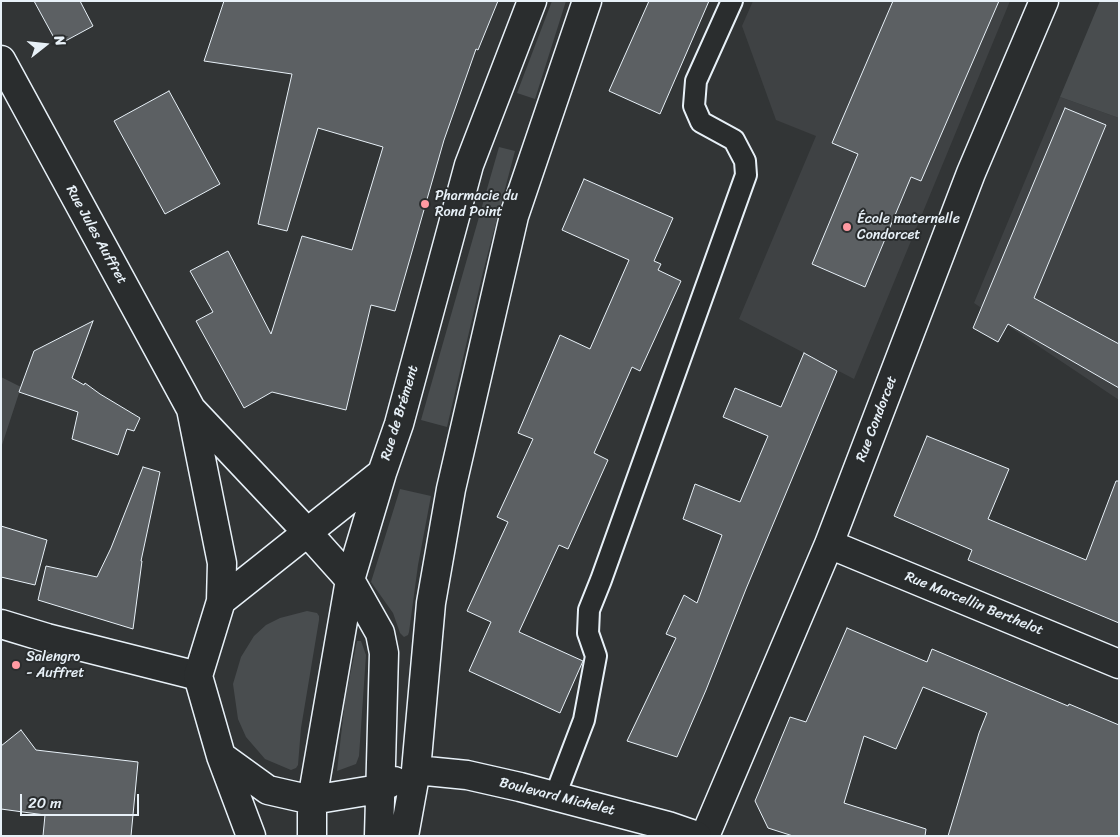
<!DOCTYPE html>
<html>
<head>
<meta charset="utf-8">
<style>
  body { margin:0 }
  #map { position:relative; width:1120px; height:837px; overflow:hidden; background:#323536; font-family:Sriracha,sans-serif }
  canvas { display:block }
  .frame { position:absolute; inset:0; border:2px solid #e8f1f8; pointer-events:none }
  .north { position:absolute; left:20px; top:20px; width:50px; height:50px; -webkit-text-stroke:4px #2a2d2e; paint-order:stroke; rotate:74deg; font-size:14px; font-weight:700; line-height:20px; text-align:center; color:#e8f1f8 }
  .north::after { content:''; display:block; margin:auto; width:18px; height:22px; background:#e8f1f8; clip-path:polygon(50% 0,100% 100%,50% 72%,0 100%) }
  .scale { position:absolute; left:20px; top:794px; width:119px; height:22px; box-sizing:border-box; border:2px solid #e8f1f8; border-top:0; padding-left:6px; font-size:15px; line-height:18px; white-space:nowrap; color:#e8f1f8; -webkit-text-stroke:4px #2a2d2e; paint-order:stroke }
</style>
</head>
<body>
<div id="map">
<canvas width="1120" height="837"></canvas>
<div class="frame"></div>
<div class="north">N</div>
<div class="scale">20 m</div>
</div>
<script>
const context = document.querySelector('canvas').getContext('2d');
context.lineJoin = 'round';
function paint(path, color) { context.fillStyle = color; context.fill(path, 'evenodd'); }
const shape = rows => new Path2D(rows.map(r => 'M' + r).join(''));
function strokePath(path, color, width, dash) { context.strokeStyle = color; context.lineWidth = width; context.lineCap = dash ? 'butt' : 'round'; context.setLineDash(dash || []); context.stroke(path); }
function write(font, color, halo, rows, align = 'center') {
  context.font = font + ' Sriracha,sans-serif'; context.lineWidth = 4; context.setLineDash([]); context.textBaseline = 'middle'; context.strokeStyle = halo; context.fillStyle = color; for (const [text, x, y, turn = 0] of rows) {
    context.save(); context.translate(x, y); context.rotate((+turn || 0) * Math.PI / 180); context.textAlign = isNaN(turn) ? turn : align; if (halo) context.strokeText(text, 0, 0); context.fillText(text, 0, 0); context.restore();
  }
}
const built = shape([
  [753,1,1010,1,854,379,739,319,816,136,776,120,742,26],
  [1060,97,1119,118,1119,400,974,303]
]);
const green = shape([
  [552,1,566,1,535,99,517,93],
  [1100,1,1119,1,1119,118,1060,97],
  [499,147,515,151,483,272,447,427,421,420],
  [1,377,21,387,1,448],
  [400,489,431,496,418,565,409,632,408,635,404,637,400,633,393,613,371,582],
  [307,611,317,613,319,616,319,620,301,728,298,765,296,768,291,770,265,759,246,737,238,719,233,684,241,657,254,636,266,625,280,618],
  [357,641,361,641,366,655,359,756,356,764,337,771,345,700]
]);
const building = shape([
  [34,1,80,1,93,26,58,45,34,1],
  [224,1,498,1,478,50,476,49,444,140,395,311,371,305,346,410,272,392,244,408,196,321,213,312,190,271,228,251,271,334,302,236,352,250,383,147,318,128,287,231,258,224,292,74,204,61,224,1],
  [649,1,709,1,660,114,609,91,649,1],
  [893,1,999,1,921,181,911,177,865,287,812,264,858,154,832,143,893,1],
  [169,91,220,184,165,214,114,121,169,91],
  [1065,108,1106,125,1034,298,1119,344,1119,388,1008,324,998,342,973,328,1065,108],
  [584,179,673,218,654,261,661,264,658,270,681,281,640,371,632,367,594,453,608,460,568,549,559,545,519,632,583,661,560,713,469,671,491,622,467,611,508,522,497,517,533,439,518,433,560,335,590,349,629,260,562,230,584,179],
  [93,321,72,378,84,385,85,383,100,394,140,418,134,431,127,429,118,455,72,439,78,412,19,392,34,351,93,321],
  [804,353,837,371,746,589,706,690,677,757,627,741,676,638,666,634,684,595,697,603,722,535,683,519,695,484,740,502,768,436,723,417,735,388,781,407,804,353],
  [927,436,1009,469,988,519,1086,560,1116,481,1119,481,1119,623,968,560,972,550,894,516,927,436],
  [143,467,160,472,141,561,142,561,133,629,38,600,46,566,97,577,111,548,143,467],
  [1,526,47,540,35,585,1,577,1,526],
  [847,628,927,662,932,649,1068,706,1069,704,1119,725,1119,836,948,836,979,733,987,713,923,687,896,749,864,736,844,803,926,829,925,836,793,836,768,828,755,801,790,717,806,722,847,628],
  [21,730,36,750,138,762,131,836,43,836,45,815,1,809,1,746,21,730]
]);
const lane = shape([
  [555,796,584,720,596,656,588,633,589,610,601,580,746,175,745,161,734,140,701,122,694,106,696,81,732,1]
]);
const street = shape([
  [829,544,1119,664],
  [1,624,47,638,198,676],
  [705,836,829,544,971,173,1044,1]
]);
const secondary = shape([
  [1,60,191,409,307,532,350,580,380,633,384,653,379,836],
  [191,409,222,563,221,601],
  [221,756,268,790,312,800,379,789,394,781],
  [416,770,467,775,520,787,668,826,697,836],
  [251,836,221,756,198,676,221,601,382,473],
  [312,836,312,800,350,580,382,473,399,424,469,165,532,1],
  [404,836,416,770,431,603,451,489,514,216,587,1]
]);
const markers = [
  [425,204,5,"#ff9aa2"],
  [847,227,5,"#ff9aa2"],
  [16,665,5,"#ff9aa2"]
];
const poiNames = [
  ["Pharmacie du",435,196],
  ["Rond Point",435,212],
  ["École maternelle",857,219],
  ["Condorcet",857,235],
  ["Salengro",26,657],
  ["- Auffret",26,673]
];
const streetNames = [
  ["Rue Jules Auffret",96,235,61],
  ["Rue de Brément",400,413,-73],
  ["Rue Condorcet",877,419,-69],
  ["Rue Marcellin Berthelot",974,604,22],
  ["Boulevard Michelet",557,797,14]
];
paint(built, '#3f4244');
paint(green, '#494d4f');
paint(building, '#5c6063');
strokePath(building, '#e8f1f8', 1);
strokePath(lane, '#e8f1f8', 24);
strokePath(street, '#e8f1f8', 31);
strokePath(secondary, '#e8f1f8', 31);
strokePath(lane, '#2a2d2e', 20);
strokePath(street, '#2a2d2e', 28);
strokePath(secondary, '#2a2d2e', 28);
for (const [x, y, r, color] of markers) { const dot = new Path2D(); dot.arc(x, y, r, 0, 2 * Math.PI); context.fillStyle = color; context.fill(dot); strokePath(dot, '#2a2d2e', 2); }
write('14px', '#e8f1f8', '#2a2d2e', poiNames, 'left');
write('14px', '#e8f1f8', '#2a2d2e', streetNames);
</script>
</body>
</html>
